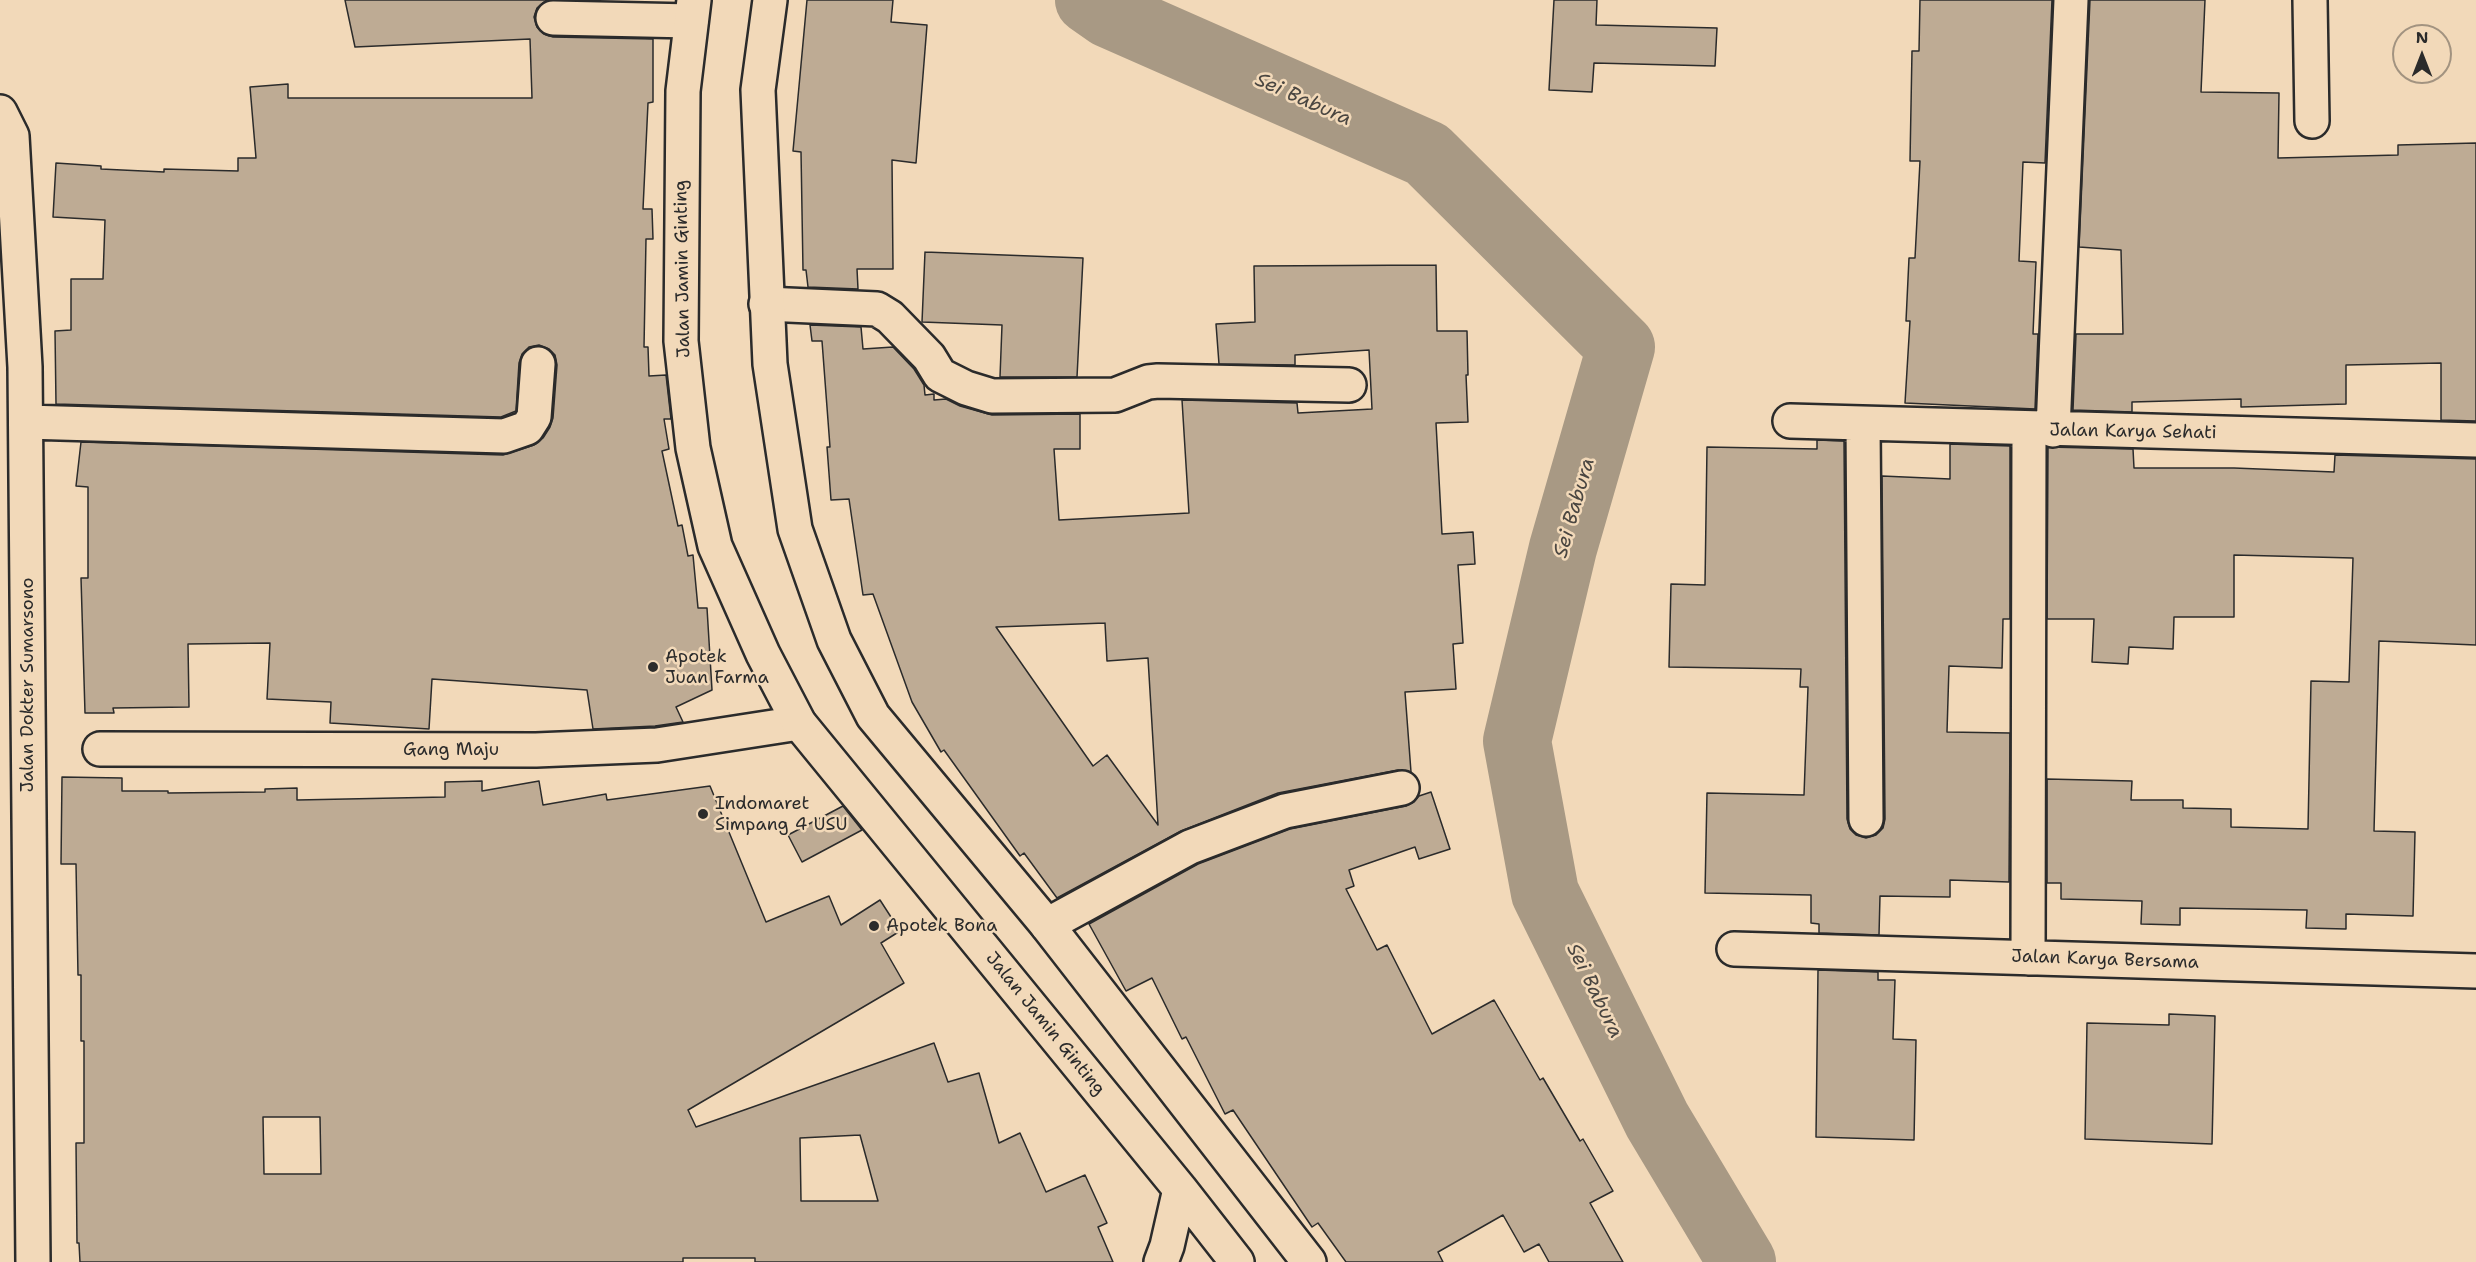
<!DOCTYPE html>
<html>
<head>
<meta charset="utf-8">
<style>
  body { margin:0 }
  #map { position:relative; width:2476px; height:1262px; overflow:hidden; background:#f2d9b9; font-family:"Shantell Sans",sans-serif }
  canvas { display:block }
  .north { position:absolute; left:2392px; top:24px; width:60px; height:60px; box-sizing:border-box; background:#f2d9b9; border:2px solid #a29380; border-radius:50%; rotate:0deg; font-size:16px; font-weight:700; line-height:24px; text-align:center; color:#2b2b2b }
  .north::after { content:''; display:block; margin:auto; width:21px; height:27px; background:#2b2b2b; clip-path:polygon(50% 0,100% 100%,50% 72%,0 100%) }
</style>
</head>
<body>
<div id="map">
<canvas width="2476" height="1262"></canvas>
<div class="north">N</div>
</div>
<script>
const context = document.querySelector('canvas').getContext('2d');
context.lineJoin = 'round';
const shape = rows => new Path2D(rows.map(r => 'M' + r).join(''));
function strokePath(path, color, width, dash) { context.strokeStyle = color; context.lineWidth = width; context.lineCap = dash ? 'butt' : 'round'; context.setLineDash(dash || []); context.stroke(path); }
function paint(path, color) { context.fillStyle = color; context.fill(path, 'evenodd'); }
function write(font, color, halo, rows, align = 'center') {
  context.font = font + ' "Shantell Sans",sans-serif'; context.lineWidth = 5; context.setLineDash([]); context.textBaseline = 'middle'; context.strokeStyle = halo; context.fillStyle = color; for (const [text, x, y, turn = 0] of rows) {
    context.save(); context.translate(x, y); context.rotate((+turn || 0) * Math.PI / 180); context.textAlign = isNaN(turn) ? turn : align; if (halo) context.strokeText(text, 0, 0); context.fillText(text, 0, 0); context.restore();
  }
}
const river = shape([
  [1089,0,1109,14,1427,154,1621,347,1563,548,1517,741,1545,893,1657,1120,1742,1262]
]);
const building = shape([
  [345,0,550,0,544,2,537,8,534,17,537,27,544,34,553,37,653,39,653,102,648,103,643,209,652,209,653,239,646,239,644,347,648,347,649,376,666,375,671,419,664,419,669,449,662,451,678,526,682,525,688,556,693,555,698,608,707,608,712,690,676,707,683,722,655,726,593,729,587,690,432,679,429,729,330,723,331,702,267,699,270,643,188,644,189,707,113,708,114,713,85,713,81,578,88,578,88,487,76,486,81,442,503,455,534,445,543,438,550,427,553,418,557,365,555,355,549,349,539,345,529,347,522,354,519,363,516,411,501,417,56,404,55,331,71,330,71,279,103,279,105,220,53,217,56,163,101,166,101,169,164,172,164,169,238,171,238,158,256,158,250,87,288,84,288,98,532,98,530,39,355,47,345,0],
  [807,0,893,0,891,22,927,25,916,163,892,160,893,269,857,269,858,289,808,287,806,270,803,270,801,152,793,151,807,0],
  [1554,0,1597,0,1596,25,1717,28,1715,66,1594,63,1592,92,1549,90,1554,0],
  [1920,0,2052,0,2045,163,2023,162,2019,261,2036,262,2033,334,2038,334,2035,409,1905,403,1910,321,1906,321,1909,258,1915,258,1920,161,1910,161,1912,51,1919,51,1920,0],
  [2090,0,2205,0,2201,92,2279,93,2278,158,2398,155,2398,145,2476,143,2476,421,2441,420,2441,363,2346,365,2346,404,2241,407,2241,399,2132,402,2132,412,2073,410,2076,334,2123,334,2121,250,2079,247,2090,0],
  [925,252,1083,258,1077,377,1000,377,1002,325,922,322,925,252],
  [1436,265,1437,331,1467,331,1468,375,1466,375,1468,422,1436,423,1442,534,1473,532,1475,564,1458,565,1463,643,1453,644,1456,689,1405,692,1411,772,1398,770,1278,793,1181,831,1057,898,1024,853,1020,856,944,750,941,752,912,702,873,594,863,595,849,499,831,500,827,447,830,447,822,341,812,341,810,325,861,327,863,349,893,347,914,369,924,385,925,395,934,394,934,400,946,399,960,406,992,415,1080,414,1080,449,1054,449,1059,520,1189,513,1182,400,1297,403,1298,413,1372,409,1369,350,1295,355,1295,365,1219,364,1216,324,1255,322,1254,266,1436,265],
  [1105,623,1107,661,1148,658,1158,825,1107,755,1093,766,996,627,1105,623],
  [1817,440,1844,441,1847,819,1850,829,1856,835,1866,838,1876,835,1883,828,1885,819,1882,476,1950,479,1950,444,2010,446,2010,619,2003,619,2002,668,1949,666,1947,732,2010,733,2009,882,1950,880,1950,897,1880,896,1879,935,1819,933,1819,924,1811,923,1811,895,1705,893,1707,793,1804,795,1808,687,1800,687,1801,669,1669,667,1671,584,1705,585,1707,447,1817,449,1817,440],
  [2048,447,2133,449,2134,468,2234,468,2334,472,2335,455,2476,459,2476,645,2379,641,2374,831,2415,832,2413,916,2346,914,2346,929,2306,928,2307,910,2180,908,2180,925,2141,924,2142,901,2061,899,2061,883,2047,883,2047,779,2132,781,2131,800,2183,800,2183,808,2231,809,2231,827,2308,829,2311,681,2349,682,2353,558,2234,555,2234,617,2174,617,2173,649,2129,647,2128,664,2092,662,2094,619,2047,619,2048,447],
  [62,777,122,778,122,791,168,791,168,793,265,792,265,789,297,788,297,800,445,797,445,782,482,781,482,791,539,781,543,805,606,794,607,800,710,786,766,922,829,896,841,925,880,900,900,931,881,943,904,983,688,1110,696,1127,934,1043,948,1082,979,1073,999,1143,1020,1133,1046,1192,1085,1175,1107,1223,1098,1227,1113,1262,755,1262,755,1258,683,1258,683,1262,80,1262,79,1243,77,1243,76,1143,84,1143,84,1041,81,1041,81,975,78,975,76,864,61,864,62,777],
  [263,1117,320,1117,321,1174,264,1174,263,1117],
  [860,1135,878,1201,801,1201,800,1138,860,1135],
  [1431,792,1450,849,1419,859,1415,847,1349,870,1354,886,1346,889,1377,950,1387,945,1432,1034,1494,1000,1540,1080,1543,1078,1580,1141,1583,1139,1613,1191,1590,1203,1623,1262,1549,1262,1539,1244,1524,1252,1503,1215,1438,1252,1443,1262,1346,1262,1318,1223,1312,1227,1233,1110,1225,1114,1186,1037,1182,1039,1152,978,1126,991,1089,924,1198,864,1290,829,1406,806,1414,802,1419,796,1431,792],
  [843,806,862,830,802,862,788,835,843,806],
  [1818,970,1878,972,1878,980,1895,980,1893,1039,1916,1040,1914,1140,1816,1137,1818,970],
  [2169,1014,2215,1016,2212,1144,2085,1139,2087,1023,2169,1025,2169,1014]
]);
const minor = shape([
  [2310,0,2312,121],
  [553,18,691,21],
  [0,112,12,136,25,367,33,1262],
  [766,304,877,309,890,317,929,357,940,375,966,388,992,396,1115,395,1148,382,1158,381,1349,385],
  [1790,421,2476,440],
  [26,422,504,436,527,428,534,417,538,364],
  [1863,424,1866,819],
  [2053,430,2071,0],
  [100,749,536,750,657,745,799,723],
  [1047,925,1190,847,1285,811,1402,788],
  [1734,949,2476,971],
  [2028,958,2029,429]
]);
const major = shape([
  [694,0,683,91,681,341,693,448,715,546,763,654,799,723,1180,1189,1237,1262],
  [770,0,758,90,770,364,795,529,834,640,873,716,1047,925,1309,1262],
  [1161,1262,1167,1246,1180,1189]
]);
const markers = [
  [653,667,6,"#2b2b2b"],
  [703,814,6,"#2b2b2b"],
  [874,926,6,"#2b2b2b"]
];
const streetNames = [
  ["Jalan Jamin Ginting",683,269,-91],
  ["Jalan Karya Sehati",2133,432,1],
  ["Jalan Dokter Sumarsono",28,685,-90],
  ["Gang Maju",451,750],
  ["Jalan Karya Bersama",2105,960,2],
  ["Jalan Jamin Ginting",1045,1024,51]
];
const poiNames = [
  ["Apotek",665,657],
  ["Juan Farma",665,678],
  ["Indomaret",715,804],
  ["Simpang 4 USU",715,825],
  ["Apotek Bona",886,926]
];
const waterNames = [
  ["Sei Babura",1303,100,24],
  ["Sei Babura",1575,508,-74],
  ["Sei Babura",1594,991,64]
];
strokePath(river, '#a89984', 68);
paint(building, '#beab94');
strokePath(building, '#2b2b2b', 1.5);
strokePath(minor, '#2b2b2b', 38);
strokePath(major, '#2b2b2b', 38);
strokePath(minor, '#f2d9b9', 33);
strokePath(major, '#f2d9b9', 33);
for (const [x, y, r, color] of markers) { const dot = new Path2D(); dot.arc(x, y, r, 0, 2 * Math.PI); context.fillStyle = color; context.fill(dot); strokePath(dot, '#f2d9b9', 2); }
write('18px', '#2b2b2b', '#f2d9b9', streetNames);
write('18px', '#2b2b2b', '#f2d9b9', poiNames, 'left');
write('italic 20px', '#4a4641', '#f2d9b9', waterNames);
</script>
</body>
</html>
